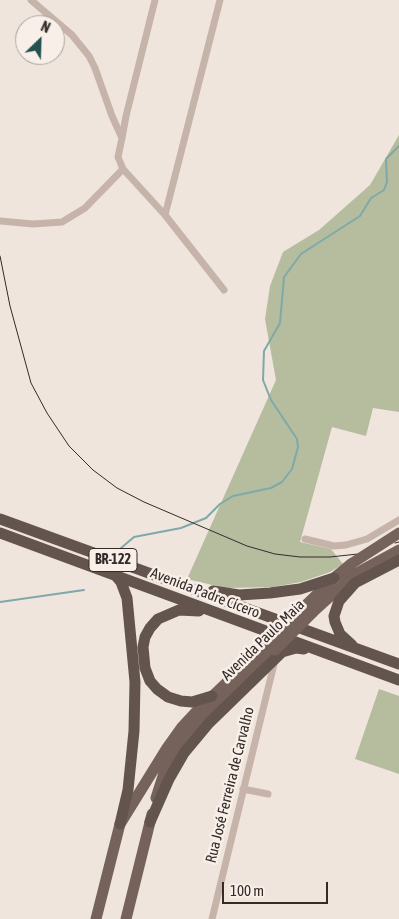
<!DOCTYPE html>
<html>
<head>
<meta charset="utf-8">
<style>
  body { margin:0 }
  #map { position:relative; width:399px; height:919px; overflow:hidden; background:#efe5dd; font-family:"Asap Condensed",sans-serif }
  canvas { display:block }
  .north { position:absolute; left:15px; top:15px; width:50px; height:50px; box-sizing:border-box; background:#f7efe8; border:1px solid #a9a19c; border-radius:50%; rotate:24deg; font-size:14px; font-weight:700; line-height:20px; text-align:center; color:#342b29 }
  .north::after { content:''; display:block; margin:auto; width:18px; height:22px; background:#235151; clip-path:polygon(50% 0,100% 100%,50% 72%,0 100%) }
  .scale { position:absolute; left:222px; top:882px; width:106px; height:22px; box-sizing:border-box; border:2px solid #342b29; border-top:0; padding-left:6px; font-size:15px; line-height:18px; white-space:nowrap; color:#342b29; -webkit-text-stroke:4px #f7efe8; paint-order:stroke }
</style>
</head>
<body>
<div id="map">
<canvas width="399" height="919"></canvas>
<div class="north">N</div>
<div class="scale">100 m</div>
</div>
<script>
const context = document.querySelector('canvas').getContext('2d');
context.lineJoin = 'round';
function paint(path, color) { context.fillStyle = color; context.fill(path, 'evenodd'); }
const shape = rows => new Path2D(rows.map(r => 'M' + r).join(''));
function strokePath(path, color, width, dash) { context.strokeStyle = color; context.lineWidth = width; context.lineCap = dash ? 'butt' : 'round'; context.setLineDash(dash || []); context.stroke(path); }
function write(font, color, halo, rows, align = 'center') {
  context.font = font + ' "Asap Condensed",sans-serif'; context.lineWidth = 5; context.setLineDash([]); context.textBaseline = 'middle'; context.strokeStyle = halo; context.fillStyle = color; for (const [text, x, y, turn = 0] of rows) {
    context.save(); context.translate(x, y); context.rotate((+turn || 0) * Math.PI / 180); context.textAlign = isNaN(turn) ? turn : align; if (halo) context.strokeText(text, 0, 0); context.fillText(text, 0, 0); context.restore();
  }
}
const green = shape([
  [399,135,399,412,373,408,366,436,332,427,300,542,331,549,343,564,330,572,301,582,273,587,225,588,187,579,276,380,265,319,270,286,283,252,319,230,370,185],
  [379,689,399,696,399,774,355,759]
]);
const stream = shape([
  [114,554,134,537,181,528,206,518,220,504,233,496,271,488,282,482,292,469,298,447,297,439,271,400,263,380,264,351,280,323,284,277,301,254,360,216,371,198,384,190,387,182,386,159,399,146],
  [0,602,84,590]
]);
const minor = shape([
  [31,0,72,35,89,56,95,68,112,116,122,138,118,157,123,169,165,215,224,290],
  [122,138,126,116,155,0],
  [165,215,220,0],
  [0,221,33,224,62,222,85,208,123,169],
  [305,539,334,546,346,545,367,539,399,520],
  [243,789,268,794],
  [212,919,275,660]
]);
const primary = shape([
  [305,606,334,578,351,564],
  [313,612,355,574,399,550],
  [156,798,165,770,182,744,202,719,275,650],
  [96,919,120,824,167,748,182,727,196,712,268,643],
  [126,919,152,814]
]);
const trunk = shape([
  [0,519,399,664],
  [0,533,399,680],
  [115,575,121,582,127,598,135,682,134,731,128,790,120,824],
  [213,591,239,595,270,593,300,589,334,578],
  [199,611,179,610,158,619,150,628,145,637,143,647,145,668,150,681,157,689,168,697,181,701,192,702,212,696],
  [352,645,340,634,335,622,334,616,339,601,355,583,399,560],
  [150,822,169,779,184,753,209,723,282,652,296,648,304,649]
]);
const tram = shape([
  [0,256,10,306,31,383,47,413,69,446,93,470,117,488,144,502,247,546,275,554,300,557,330,557,358,554],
  [395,543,399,542]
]);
const primaryBridge = shape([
  [351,564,399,533],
  [268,643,305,606],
  [275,650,313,612]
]);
const shields = [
  [113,560,48]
];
const shieldNames = [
  ["BR-122",113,560]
];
const streetNames = [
  ["Avenida Padre Cícero",205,593,21],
  ["Avenida Paulo Maia",263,640,-44],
  ["Rua José Ferreira de Carvalho",230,785,-76]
];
paint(green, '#b5bd9e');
strokePath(stream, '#7fa9a8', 2);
strokePath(minor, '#c6b4aa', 7);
strokePath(primary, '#75625b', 11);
strokePath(trunk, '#64544e', 11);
strokePath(tram, '#342b29', 1);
strokePath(primaryBridge, '#75625b', 11);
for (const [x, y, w] of shields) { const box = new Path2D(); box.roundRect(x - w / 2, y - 11.5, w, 23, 4); context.fillStyle = '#f7efe8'; context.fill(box); strokePath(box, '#342b29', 1); }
write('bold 14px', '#342b29', null, shieldNames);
write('15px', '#342b29', '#f7efe8', streetNames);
</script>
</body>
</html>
